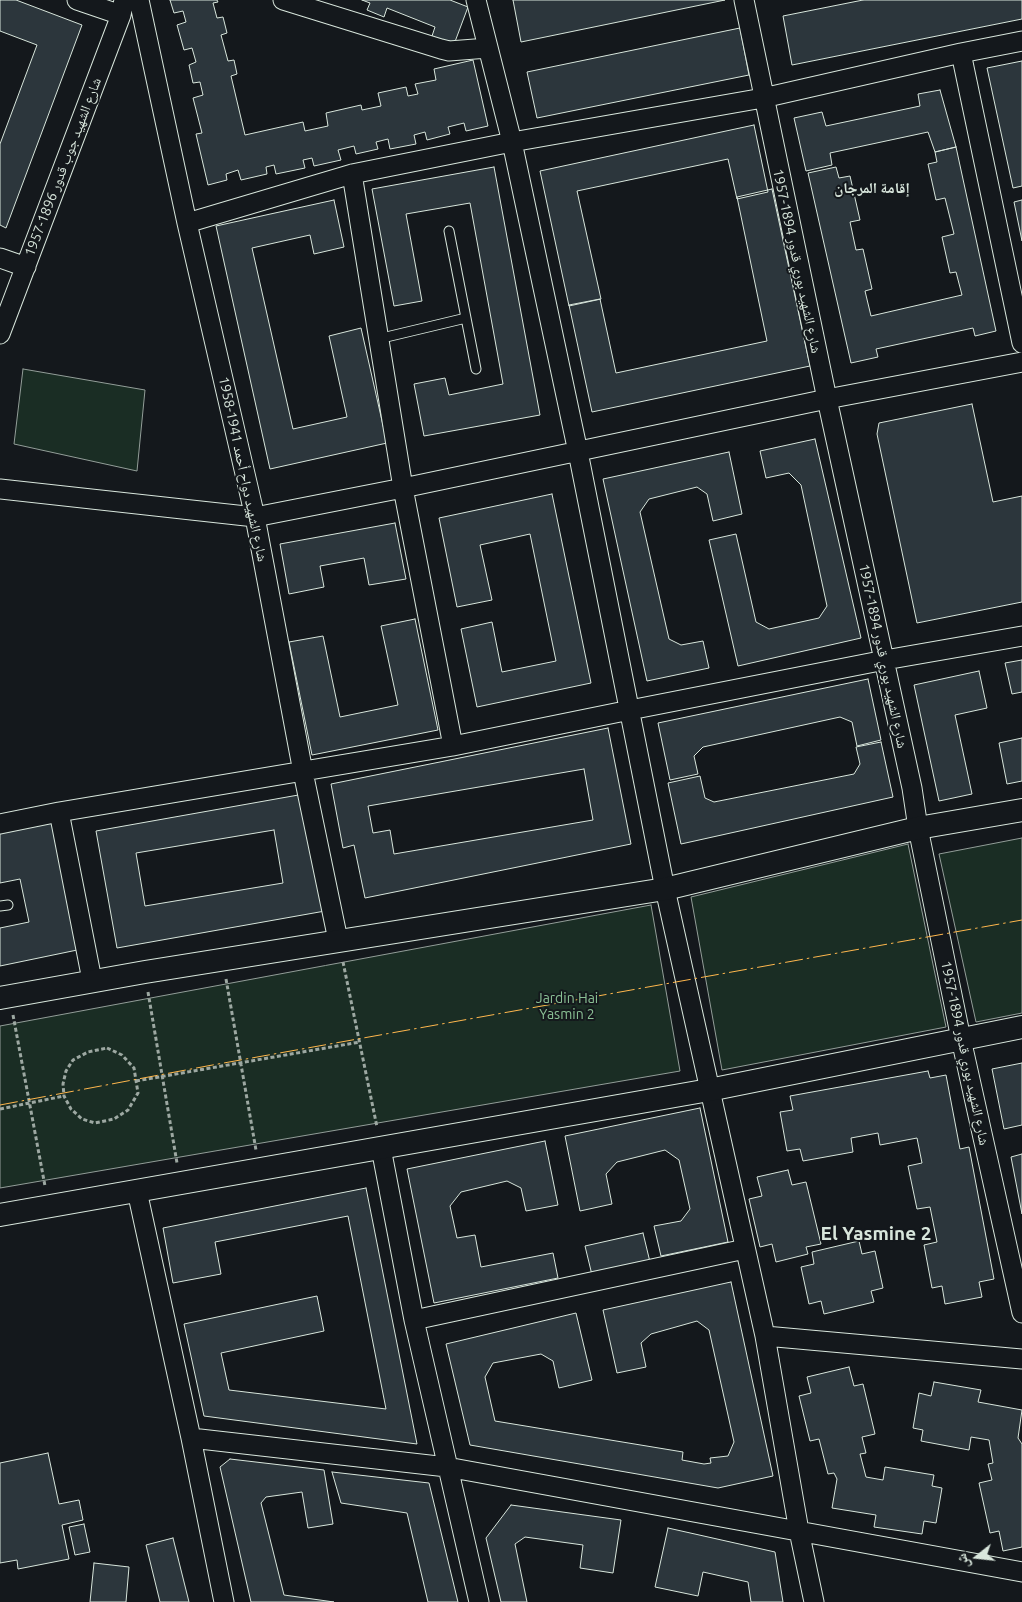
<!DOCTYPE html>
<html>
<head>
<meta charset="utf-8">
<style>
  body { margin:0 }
  #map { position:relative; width:1022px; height:1602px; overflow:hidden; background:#14181c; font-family:Ubuntu,"Noto Naskh Arabic",sans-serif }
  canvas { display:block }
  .north { position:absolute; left:952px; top:1532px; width:50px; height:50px; -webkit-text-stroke:4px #14181c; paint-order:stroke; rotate:254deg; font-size:14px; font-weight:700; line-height:20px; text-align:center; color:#d8e6dc }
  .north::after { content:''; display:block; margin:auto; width:18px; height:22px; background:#d8e6dc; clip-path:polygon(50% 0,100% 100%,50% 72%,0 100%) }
</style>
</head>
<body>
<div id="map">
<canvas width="1022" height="1602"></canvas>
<div class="north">ش</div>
</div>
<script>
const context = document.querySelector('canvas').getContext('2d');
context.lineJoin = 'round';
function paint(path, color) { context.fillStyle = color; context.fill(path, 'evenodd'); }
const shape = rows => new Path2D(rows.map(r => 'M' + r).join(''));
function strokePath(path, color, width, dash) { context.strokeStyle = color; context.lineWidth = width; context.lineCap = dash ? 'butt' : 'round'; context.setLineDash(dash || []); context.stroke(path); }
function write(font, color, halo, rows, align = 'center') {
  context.font = font + ' Ubuntu,"Noto Naskh Arabic",sans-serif'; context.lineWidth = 4; context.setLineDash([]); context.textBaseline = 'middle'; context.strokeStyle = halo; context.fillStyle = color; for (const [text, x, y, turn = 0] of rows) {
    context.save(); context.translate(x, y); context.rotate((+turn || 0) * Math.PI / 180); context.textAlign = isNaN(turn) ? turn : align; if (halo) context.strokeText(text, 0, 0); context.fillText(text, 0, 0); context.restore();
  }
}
const green = shape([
  [23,369,145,390,137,471,14,444,23,369],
  [1022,838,1022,1013,976,1022,939,854,1022,838],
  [908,844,946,1027,722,1070,691,897,908,844],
  [651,905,680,1071,0,1188,0,1026,651,905]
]);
const building = shape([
  [0,0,16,0,82,25,6,228,0,225,0,144,37,45,0,31,0,0],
  [170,0,217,0,218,2,213,3,217,18,223,17,227,33,221,35,228,61,234,60,237,74,231,76,245,135,303,122,305,131,328,126,326,113,361,105,362,110,381,106,378,93,406,87,408,96,418,94,415,84,436,80,434,69,473,60,488,126,466,131,464,123,448,127,450,134,427,140,425,132,414,135,416,144,390,149,388,139,376,142,378,149,356,154,354,146,338,150,341,160,314,166,312,158,303,160,305,168,276,174,274,165,266,167,267,174,241,180,238,170,226,174,227,180,208,185,196,134,202,133,193,98,203,95,200,82,193,83,189,65,196,62,192,48,184,50,177,25,186,22,183,11,174,13,170,0],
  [362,0,450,0,468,7,453,47,431,39,435,27,387,8,384,17,367,10,370,3,362,0],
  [513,0,725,0,521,42,513,0],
  [863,0,1022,0,1022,19,792,65,783,16,863,0],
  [740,28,749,75,537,118,527,72,740,28],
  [1022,61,1022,186,1013,188,987,68,1022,61],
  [940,90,956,147,935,152,928,132,830,153,832,165,806,171,794,118,822,112,826,126,920,106,918,94,940,90],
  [754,125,768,192,737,199,728,159,577,191,601,299,569,306,540,171,754,125],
  [956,147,996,331,975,336,973,328,876,349,878,357,851,363,808,173,836,167,839,178,850,176,860,220,850,222,856,250,863,249,872,289,865,291,871,316,962,295,956,272,950,273,942,237,954,234,945,198,936,200,928,164,937,162,935,152,956,147],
  [494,167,540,415,424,436,414,384,445,378,449,395,503,384,470,203,406,214,422,301,394,306,372,189,494,167],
  [772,189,810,366,592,412,569,305,600,299,616,373,767,341,737,197,772,189],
  [334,200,344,247,314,254,310,235,252,248,293,429,347,417,329,336,361,328,387,443,270,469,216,226,334,200],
  [1022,200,1022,241,1014,202,1022,200],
  [972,404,993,502,1022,496,1022,602,917,623,877,434,879,423,972,404],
  [815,439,861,638,738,666,709,540,736,534,756,622,769,629,819,618,827,606,801,485,789,473,766,478,760,451,815,439],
  [729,452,742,514,713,521,707,494,697,487,649,499,640,512,669,639,681,645,703,641,709,668,647,681,603,479,729,452],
  [552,494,591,683,477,707,461,629,492,622,502,672,556,661,530,534,480,545,492,600,457,607,439,518,552,494],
  [395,523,406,579,369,585,364,558,320,566,324,587,289,594,280,544,395,523],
  [415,619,438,730,312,755,289,642,323,636,340,717,398,705,381,626,415,619],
  [1022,660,1022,692,1012,694,1005,663,1022,660],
  [979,671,987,708,955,715,972,794,939,801,914,685,979,671],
  [868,679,881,740,857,746,852,722,840,717,703,747,694,756,698,774,670,780,658,723,868,679],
  [608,728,631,844,365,898,354,845,343,848,331,784,608,728],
  [584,769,593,820,394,854,390,830,373,833,368,806,584,769],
  [1022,738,1022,781,1007,784,999,743,1022,738],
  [881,742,893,797,681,844,668,783,700,776,705,798,714,802,854,774,860,764,856,747,881,742],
  [304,794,325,911,117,948,96,831,304,794],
  [274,830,283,883,145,906,136,853,274,830],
  [55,819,82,949,0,966,0,928,29,922,20,879,0,883,0,830,55,819],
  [1022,1063,1022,1125,1004,1129,992,1069,1022,1063],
  [928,1071,930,1078,946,1075,960,1149,969,1147,994,1279,979,1282,982,1297,945,1304,942,1286,932,1288,924,1245,937,1242,930,1207,917,1209,908,1166,922,1163,917,1138,880,1145,878,1133,851,1138,853,1152,803,1161,800,1149,787,1151,780,1112,793,1110,790,1096,928,1071],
  [700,1108,728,1242,661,1256,654,1226,681,1221,690,1209,679,1160,665,1150,617,1162,606,1174,612,1204,580,1211,565,1136,700,1108],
  [545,1141,558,1205,526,1211,521,1188,507,1181,461,1192,450,1206,457,1238,475,1235,481,1267,553,1253,558,1278,434,1303,407,1169,545,1141],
  [1022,1154,1022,1214,1011,1157,1022,1154],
  [788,1170,792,1185,806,1182,821,1244,806,1247,808,1254,776,1262,772,1244,760,1247,749,1199,762,1196,757,1177,788,1170],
  [366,1188,417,1444,204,1416,184,1324,317,1296,324,1331,221,1353,229,1390,386,1409,348,1216,215,1242,221,1274,173,1283,163,1228,366,1188],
  [643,1233,650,1262,592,1275,585,1246,643,1233],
  [859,1241,862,1254,875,1251,883,1288,871,1291,874,1302,824,1314,821,1301,809,1304,801,1267,814,1264,812,1252,859,1241],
  [731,1282,773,1476,718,1488,470,1445,446,1344,576,1313,592,1380,559,1388,553,1361,541,1354,493,1363,485,1377,495,1421,683,1452,682,1460,704,1464,711,1463,710,1458,728,1456,734,1442,709,1330,697,1321,651,1334,641,1343,646,1367,617,1373,603,1310,731,1282],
  [849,1367,854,1386,863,1384,875,1434,862,1437,866,1453,860,1454,866,1477,883,1480,885,1467,934,1475,932,1486,942,1488,936,1523,924,1521,922,1534,874,1527,876,1515,832,1508,837,1479,834,1473,828,1474,819,1439,810,1441,799,1396,811,1393,807,1377,849,1367],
  [934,1382,981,1390,978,1402,1022,1410,1018,1438,1022,1444,1022,1547,1003,1551,999,1531,990,1533,979,1483,992,1480,988,1464,993,1463,989,1440,971,1437,969,1450,921,1441,923,1430,913,1428,919,1393,931,1396,934,1382],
  [48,1453,59,1504,79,1500,83,1520,62,1525,69,1559,18,1569,17,1560,0,1563,0,1463,48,1453],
  [230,1459,324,1470,333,1524,308,1528,302,1492,266,1497,261,1503,284,1595,334,1602,251,1602,220,1467,230,1459],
  [332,1472,429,1483,458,1602,428,1602,407,1513,341,1503,332,1472],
  [511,1505,621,1520,613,1573,580,1568,583,1545,525,1537,515,1544,527,1602,501,1602,486,1538,511,1505],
  [84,1524,90,1552,75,1555,69,1527,84,1524],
  [668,1528,775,1552,783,1602,751,1602,748,1582,703,1572,698,1596,655,1587,668,1528],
  [173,1538,189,1602,160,1602,146,1545,173,1538],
  [94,1563,129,1567,126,1602,90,1602,94,1563]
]);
const path = shape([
  [343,962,377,1127],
  [226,979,256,1150],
  [148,992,177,1163],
  [13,1015,45,1186],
  [107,1048,122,1055,134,1068,138,1093,128,1110,114,1119,95,1123,82,1119,71,1109,64,1096,63,1084,66,1071,73,1060,88,1052,107,1048],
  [136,1081,360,1042],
  [0,1109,64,1096]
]);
const service = shape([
  [449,231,476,369],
  [378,339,466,318],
  [0,906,8,905]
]);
const minor = shape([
  [77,0,121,15],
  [139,0,187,223,255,517,303,772,338,940],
  [283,0,441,49,449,51,488,48],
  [476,0,512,142,578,452,665,889,765,1336,799,1531,814,1602],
  [744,0,827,399,912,788,918,828,961,1039,1022,1313],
  [961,53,1022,343],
  [352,174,403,488,453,746],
  [187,223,352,174,512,142,763,98,961,53,1022,41],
  [0,258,26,267],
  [0,334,121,15,124,0],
  [0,489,255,517,403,488,827,399,1022,362],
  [59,812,92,980],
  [0,824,59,812,453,746,630,710,885,660,1022,636],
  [381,1148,414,1320,479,1602],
  [137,1191,191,1438,224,1602],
  [414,1320,745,1249],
  [765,1336,1022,1359],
  [191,1438,447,1467,1022,1572]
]);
const tertiary = shape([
  [0,998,145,972,665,889,918,828,1022,810],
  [0,1215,709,1090,1022,1027]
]);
const power = shape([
  [0,1105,207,1066,1022,920]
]);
const streetNames = [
  ["شارع الشهيد جوب قدور 1896-1957",63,167,-69],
  ["شارع الشهيد بوري قدور 1894-1957",797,261,78],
  ["شارع الشهيد دواح أحمد 1941-1958",243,469,78],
  ["شارع الشهيد بوري قدور 1894-1957",883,656,78],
  ["شارع الشهيد بوري قدور 1894-1957",965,1053,78]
];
const parkNames = [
  ["Jardin Hai",567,998],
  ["Yasmin 2",567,1014]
];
const neighbourhoodNames = [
  ["إقامة المرجان",872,188]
];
const districtNames = [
  ["El Yasmine 2",876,1234]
];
paint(green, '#1a2d24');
strokePath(green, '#939e99', 1);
paint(building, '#2c363c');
strokePath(building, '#d8e6dc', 1);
strokePath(service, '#d8e6dc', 11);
strokePath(minor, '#d8e6dc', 21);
strokePath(tertiary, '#d8e6dc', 24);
strokePath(path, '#9da8a2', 3, [4, 2.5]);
strokePath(service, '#14181c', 9);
strokePath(minor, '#14181c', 19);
strokePath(tertiary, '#14181c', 22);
strokePath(power, '#ffb74d', 1, [18, 4, 2.5, 4]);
write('14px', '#d8e6dc', '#14181c', streetNames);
write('14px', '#8ac095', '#14181c', parkNames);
write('bold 15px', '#d8e6dc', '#14181c', neighbourhoodNames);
write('bold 19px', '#d8e6dc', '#14181c', districtNames);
</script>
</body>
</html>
